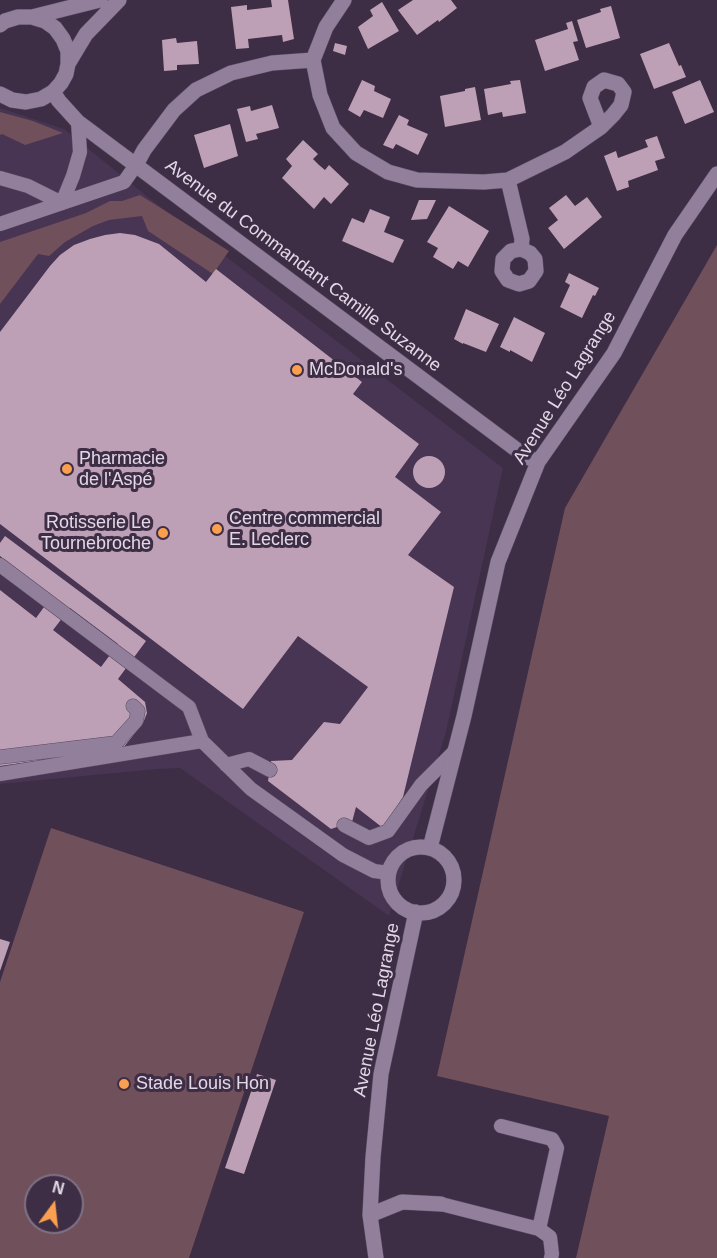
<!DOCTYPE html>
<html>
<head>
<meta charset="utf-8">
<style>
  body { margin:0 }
  #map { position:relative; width:717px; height:1258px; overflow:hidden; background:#3d2d45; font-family:Helvetica,sans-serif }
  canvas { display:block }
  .north { position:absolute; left:24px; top:1174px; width:60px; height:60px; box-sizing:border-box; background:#3d2d45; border:2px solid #7f7186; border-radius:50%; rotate:15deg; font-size:16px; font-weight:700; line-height:24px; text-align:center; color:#e2d8e7 }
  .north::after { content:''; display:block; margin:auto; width:21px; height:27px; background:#fa9f4f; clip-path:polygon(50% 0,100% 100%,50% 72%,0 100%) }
</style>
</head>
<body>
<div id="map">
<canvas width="717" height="1258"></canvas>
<div class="north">N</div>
</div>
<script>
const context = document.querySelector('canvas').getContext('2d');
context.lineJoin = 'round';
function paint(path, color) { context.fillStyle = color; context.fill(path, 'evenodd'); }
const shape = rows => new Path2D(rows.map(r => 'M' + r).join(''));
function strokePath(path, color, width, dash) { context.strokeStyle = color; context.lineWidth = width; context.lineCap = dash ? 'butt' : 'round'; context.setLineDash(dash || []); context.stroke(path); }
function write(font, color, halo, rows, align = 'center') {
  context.font = font + ' Helvetica,sans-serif'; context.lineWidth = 6; context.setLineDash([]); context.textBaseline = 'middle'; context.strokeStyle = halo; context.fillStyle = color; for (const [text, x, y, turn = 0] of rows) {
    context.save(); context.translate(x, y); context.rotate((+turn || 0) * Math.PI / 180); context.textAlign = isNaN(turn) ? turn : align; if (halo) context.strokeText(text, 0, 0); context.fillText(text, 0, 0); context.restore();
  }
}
const built = shape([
  [0,108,64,129,148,197,503,468,446,732,389,916,180,768,158,769,0,784]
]);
const green = shape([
  [0,112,33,121,63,133,25,145,2,134,0,135],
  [140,195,229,251,213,274,148,231,142,216,109,220,93,226,65,242,49,256,38,254,0,304,0,242,86,213,110,201,122,201],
  [717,245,717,1258,576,1258,609,1116,437,1076,565,508],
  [51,828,304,912,189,1258,0,1258,0,982],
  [36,1186,72,1186,72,1222,36,1222]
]);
const building = shape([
  [271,0,288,0,294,39,283,42,282,35,248,39,249,48,236,49,231,7,247,5,247,10,272,7],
  [413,0,451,0,457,8,439,22,438,20,417,35,398,10],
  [382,2,399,31,368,49,358,27,373,16,370,10],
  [611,6,620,38,586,48,577,20,601,12,600,9],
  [572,21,578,41,573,42,579,60,545,71,535,40,568,29,566,23],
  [176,38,177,43,197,41,199,64,177,65,177,70,164,71,162,40],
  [335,43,347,46,345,55,333,51],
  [669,43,679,66,681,65,686,77,654,89,640,54],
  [362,80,375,86,374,91,391,99,383,118,364,110,360,117,348,110],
  [520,80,526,113,503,117,502,112,488,115,484,89,511,84,510,81],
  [700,80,714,112,685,124,672,92],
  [475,87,481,120,445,127,440,96,465,91,465,89],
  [272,105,279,128,256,134,258,139,246,142,237,109,250,106,251,111],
  [399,115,409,120,407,125,428,134,418,155,396,144,393,149,383,145],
  [230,124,238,156,204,168,194,135],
  [657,136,665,158,655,161,658,170,628,181,629,187,617,191,604,156,616,151,618,158,648,147,645,140],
  [303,140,318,154,313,159,319,165,325,170,329,165,349,184,331,204,324,197,314,209,282,178,292,166,286,159],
  [566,195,575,206,587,197,602,217,564,249,548,228,558,220,549,208],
  [419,200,436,200,427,219,411,220],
  [449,206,489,231,468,267,458,261,453,269,433,257,438,248,427,242],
  [370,209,390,217,384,232,404,240,393,263,342,241,352,218,364,223],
  [120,233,135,235,159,244,206,282,216,269,362,382,353,394,419,444,395,477,441,512,408,555,454,587,403,797,383,828,356,807,352,822,331,829,268,781,271,761,292,760,324,722,340,724,368,687,298,636,243,709,0,524,0,332,50,266,60,255,74,245,90,239,105,235],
  [569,273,599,288,595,296,593,295,582,318,560,307,570,285,565,282],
  [466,309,499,324,486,352,463,343,463,344,454,339],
  [514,317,545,333,532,362,510,350,510,352,500,347],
  '413 472a16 16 0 1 1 32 0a16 16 0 1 1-32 0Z',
  [5,536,146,641,118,679,145,702,147,713,143,723,123,748,114,750,0,766,0,590,36,618,52,596,0,556,0,543],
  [70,608,118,644,101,667,53,630],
  [0,939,10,942,0,971],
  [257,1074,276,1080,244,1174,225,1168]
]);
const service = shape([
  [0,178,28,186,62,203],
  [62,203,73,176,80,152,78,122],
  [0,224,124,182,136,165],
  [0,565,189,707,202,741,251,789,343,855,374,871,389,873],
  [0,757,116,743,136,721,138,711,133,706],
  [226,765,249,759,270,770],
  [0,774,202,741],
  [344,825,369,838,388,831,421,785,455,751],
  [501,1126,552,1139,557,1148,539,1229],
  [441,1204,539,1229,550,1237,552,1254,551,1258]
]);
const minor = shape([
  [344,0,326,27,313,60,320,95,333,128,356,153,388,172,417,180,484,182,508,180,565,152,601,127,613,115,621,105,624,92,618,84,604,80,594,87,590,98,601,127],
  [53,92,59,101,78,122,525,456,538,462],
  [136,165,144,150,174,110,196,90,231,73,272,63,313,60],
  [508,180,522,239,521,249,511,251,503,259,502,271,508,280,519,284,529,281,536,271,535,259,530,253,521,249],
  '388 880a33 33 0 1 1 66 0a33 33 0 1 1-66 0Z',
  [430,848,464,716,498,562,538,462,614,353,675,235,717,174],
  [370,1215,402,1202,441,1204],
  [376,1258,370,1215,373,1157,381,1074,416,912]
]);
const tertiary = shape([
  [32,17,100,0],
  [0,25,5,21,18,17,32,17,45,21,55,28,63,39,68,51,68,64,66,74,61,83,53,92,41,99,26,102,12,100,0,94],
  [68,64,86,34,119,0]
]);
const markers = [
  [297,370,6,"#fa9f4f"],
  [67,469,6,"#fa9f4f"],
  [217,529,6,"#fa9f4f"],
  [163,533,6,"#fa9f4f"],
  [124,1084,6,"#fa9f4f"]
];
const streetNames = [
  ["Avenue du Commandant Camille Suzanne",303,266,37],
  ["Avenue Léo Lagrange",565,388,-58],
  ["Avenue Léo Lagrange",377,1010,-79]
];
const poiNames = [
  ["McDonald's",309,370],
  ["Pharmacie",79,459],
  ["de l'Aspé",79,480],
  ["Centre commercial",229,519],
  ["E. Leclerc",229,540],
  ["Rotisserie Le",151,523,"right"],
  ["Tournebroche",151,544,"right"],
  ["Stade Louis Hon",136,1084]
];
paint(built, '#483453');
paint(green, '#70505b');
paint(building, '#bea0b6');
strokePath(service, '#584c60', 15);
strokePath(minor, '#584c60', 16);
strokePath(tertiary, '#584c60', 16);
strokePath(service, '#917f9b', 14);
strokePath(minor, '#917f9b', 15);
strokePath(tertiary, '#917f9b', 15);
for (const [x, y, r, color] of markers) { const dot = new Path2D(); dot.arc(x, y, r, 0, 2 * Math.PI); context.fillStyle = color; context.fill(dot); strokePath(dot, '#3d2d45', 2); }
write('18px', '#e2d8e7', '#3d2d45', streetNames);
write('18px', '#e2d8e7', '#3d2d45', poiNames, 'left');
</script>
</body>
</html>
